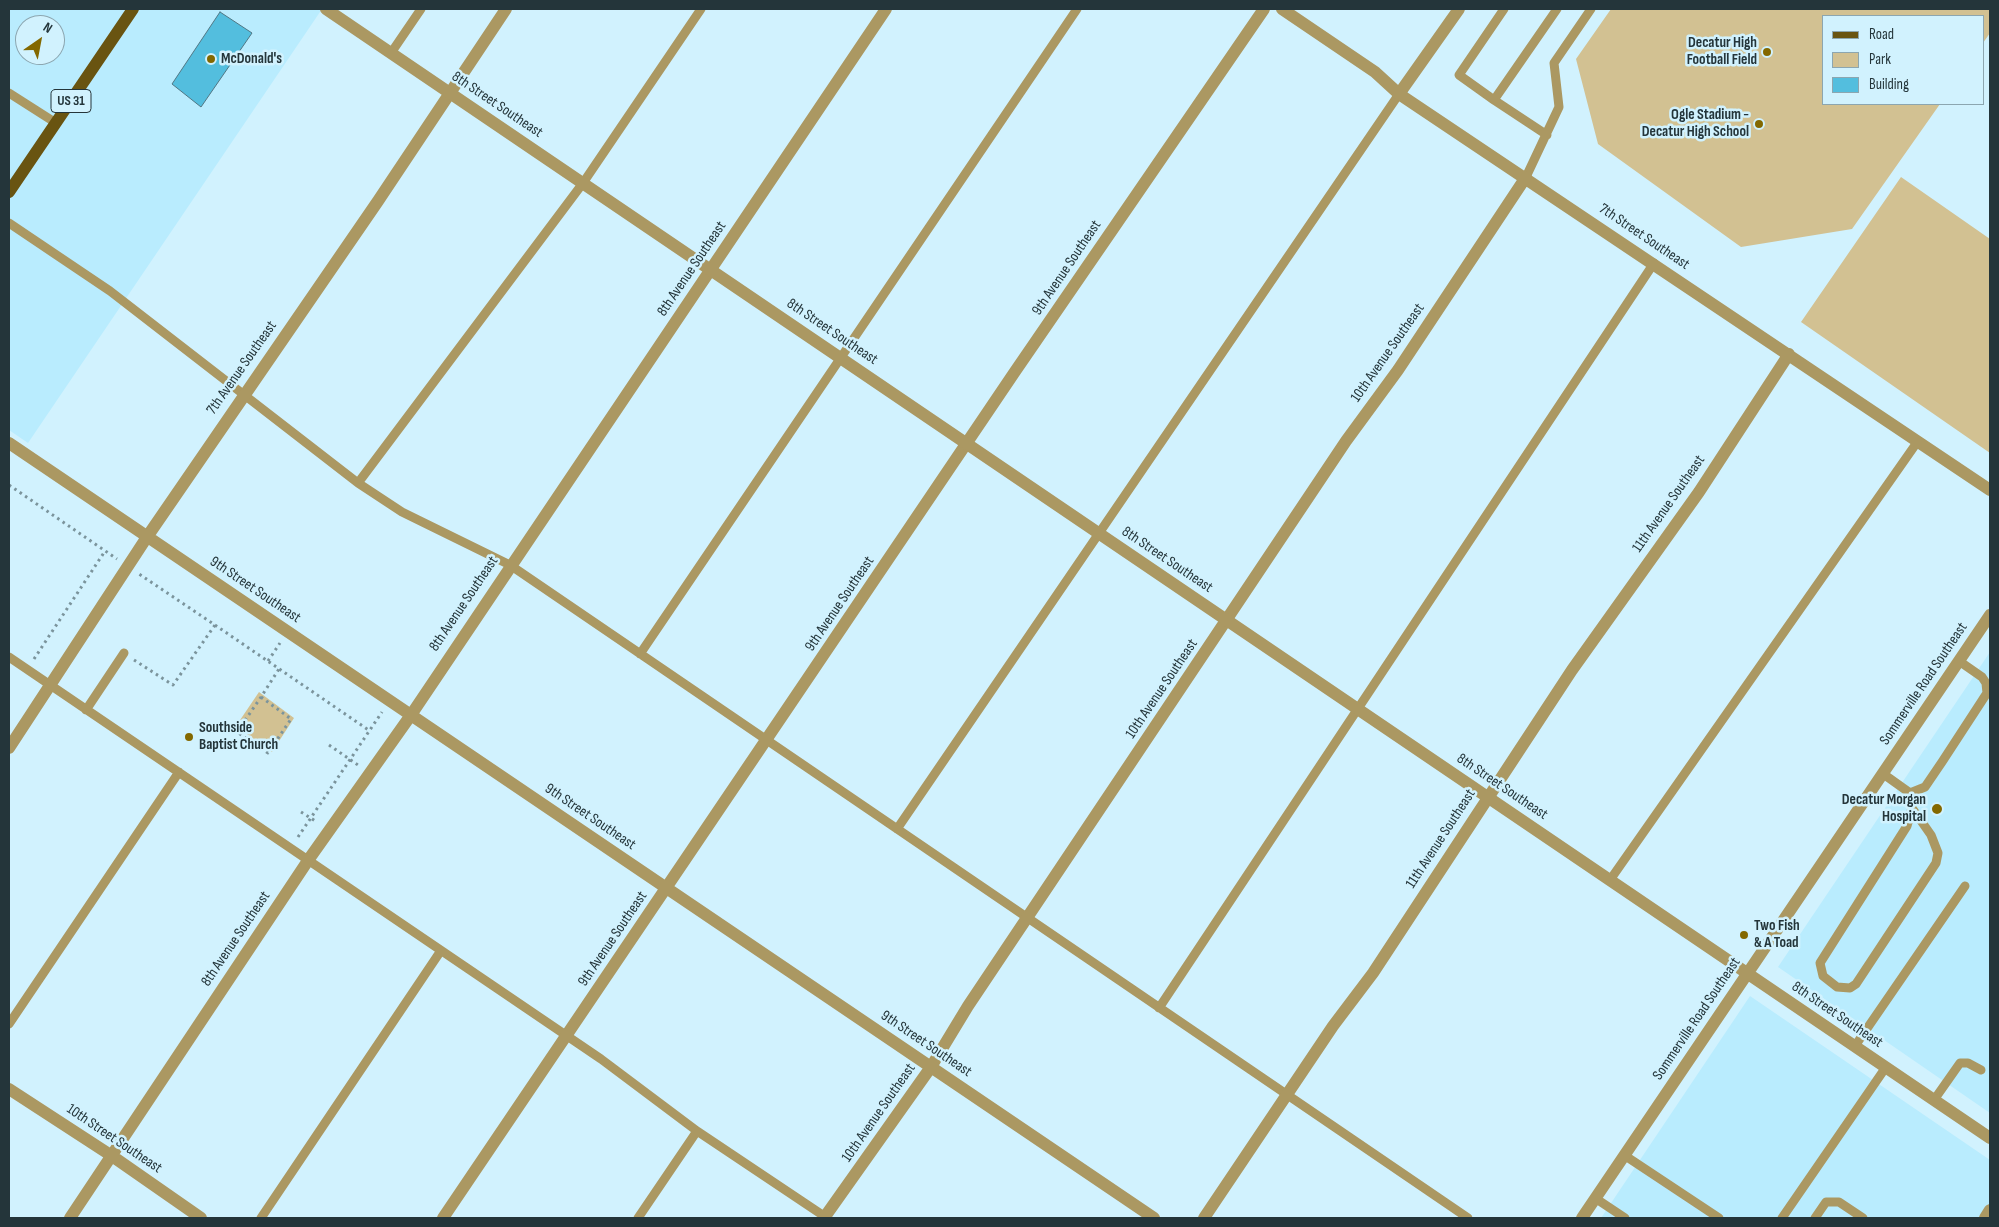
<!DOCTYPE html>
<html>
<head>
<meta charset="utf-8">
<style>
  body { margin:0 }
  #map { position:relative; width:1999px; height:1227px; overflow:hidden; background:#d1f2fe; font-family:"Sofia Sans Condensed",sans-serif }
  canvas { display:block }
  .frame { position:absolute; inset:0; border:10px solid #24353a; pointer-events:none }
  .legend { position:absolute; left:1822px; top:15px; width:162px; height:90px; box-sizing:border-box; background:#d1f2fe; border:1px solid #8ca6b0; margin:0; padding:6px 9px; list-style:none; font-size:15px; color:#24353a }
  .legend li { display:flex; align-items:center; gap:10px; height:25px }
  .legend b { width:25px; border:1px solid #8ca6b0 }
  .north { position:absolute; left:15px; top:15px; width:50px; height:50px; box-sizing:border-box; background:#d1f2fe; border:1px solid #8ca6b0; border-radius:50%; rotate:33deg; font-size:14px; font-weight:700; line-height:20px; text-align:center; color:#24353a }
  .north::after { content:''; display:block; margin:auto; width:18px; height:22px; background:#836800; clip-path:polygon(50% 0,100% 100%,50% 72%,0 100%) }
</style>
</head>
<body>
<div id="map">
<canvas width="1999" height="1227"></canvas>
<div class="frame"></div>
<ul class="legend">
<li><b style="height:6px;background:#695411"></b>Road</li>
<li><b style="height:14px;background:#d2c192"></b>Park</li>
<li><b style="height:14px;background:#53bede"></b>Building</li>
</ul>
<div class="north">N</div>
</div>
<script>
const context = document.querySelector('canvas').getContext('2d');
context.lineJoin = 'round';
function paint(path, color) { context.fillStyle = color; context.fill(path, 'evenodd'); }
const shape = rows => new Path2D(rows.map(r => 'M' + r).join(''));
function strokePath(path, color, width, dash) { context.strokeStyle = color; context.lineWidth = width; context.lineCap = dash ? 'butt' : 'round'; context.setLineDash(dash || []); context.stroke(path); }
function write(font, color, halo, rows, align = 'center') {
  context.font = font + ' "Sofia Sans Condensed",sans-serif'; context.lineWidth = 5; context.setLineDash([]); context.textBaseline = 'middle'; context.strokeStyle = halo; context.fillStyle = color; for (const [text, x, y, turn = 0] of rows) {
    context.save(); context.translate(x, y); context.rotate((+turn || 0) * Math.PI / 180); context.textAlign = isNaN(turn) ? turn : align; if (halo) context.strokeText(text, 0, 0); context.fillText(text, 0, 0); context.restore();
  }
}
const built = shape([
  [9,9,322,9,28,443,9,430],
  [25,25,55,25,55,55,25,55],
  [1990,652,1990,1113,1778,967],
  [1750,996,1990,1160,1990,1218,1601,1218]
]);
const green = shape([
  [1611,9,1990,9,1990,33,1983,43,1983,16,1823,16,1823,104,1940,104,1852,229,1741,247,1598,144,1576,59],
  [1901,177,1990,239,1990,453,1801,322],
  [259,692,294,718,272,752,236,726]
]);
const building = shape([
  [220,12,252,33,201,107,172,84,220,12]
]);
const path = shape([
  [9,485,117,559],
  [215,625,370,731],
  [34,659,105,551],
  [134,660,173,685,215,625,139,574],
  [268,661,280,643],
  [261,697,291,719,268,753,237,732,261,697,279,669],
  [329,745,358,765],
  [301,812,317,822],
  [298,837,382,712]
]);
const service = shape([
  [1504,9,1459,75,1494,100,1557,9],
  [391,53,421,9],
  [9,93,56,123],
  [1494,100,1547,135],
  [1526,177,1559,107,1554,63,1591,9],
  [9,223,110,291,358,483,402,512,510,565,1468,1218],
  [358,483,583,183,701,9],
  [640,654,1077,9],
  [9,657,601,1059,697,1131,827,1218],
  [86,710,124,653],
  [1882,773,1910,793,1925,787,1942,762,1987,693,1986,683,1982,677,1959,661],
  [1910,793,1912,808,1931,835,1938,853,1936,863,1856,984,1850,988,1837,987,1823,976,1820,963,1907,826,1912,808],
  [897,829,1399,94],
  [1610,880,1918,441],
  [1159,1008,1654,263],
  [9,1024,179,772],
  [1855,1046,1965,886],
  [1934,1100,1960,1063,1968,1063,1981,1070],
  [1624,1155,1719,1218],
  [1595,1198,1625,1218],
  [261,1218,440,952],
  [638,1218,697,1131],
  [1782,1218,1886,1067],
  [1815,1218,1826,1202,1839,1202,1863,1218]
]);
const minor = shape([
  [1282,9,1375,72,1399,94,1990,490],
  [1399,94,1459,9],
  [9,443,1154,1218],
  [9,748,147,537,378,201,506,9],
  [9,1089,112,1156,201,1218],
  [70,1218,309,859,411,715,886,9],
  [443,1218,1014,373,1264,9],
  [824,1218,931,1067,968,1006,1346,441,1398,370,1526,177],
  [1204,1218,1333,1026,1373,973,1572,670,1699,492,1789,354],
  [1985,1218,1990,1210]
]);
const tertiary = shape([
  [326,9,1990,1138],
  [1582,1218,1990,615]
]);
const primary = shape([
  [9,192,133,9]
]);
const markers = [
  [1767,52,5,"#836800"],
  [211,59,5,"#836800"],
  [1759,124,5,"#836800"],
  [189,737,5,"#836800"],
  [1937,809,6,"#836800"],
  [1744,935,5,"#836800"]
];
const shields = [
  [71,101,40]
];
const shieldNames = [
  ["US 31",71,101]
];
const poiNames = [
  ["Decatur High",1757,43],
  ["Football Field",1757,60],
  ["McDonald's",221,59,"left"],
  ["Ogle Stadium -",1749,115],
  ["Decatur High School",1749,132],
  ["Southside",199,728,"left"],
  ["Baptist Church",199,745,"left"],
  ["Decatur Morgan",1926,800],
  ["Hospital",1926,817],
  ["Two Fish",1754,926,"left"],
  ["& A Toad",1754,943,"left"]
];
const streetNames = [
  ["8th Street Southeast",497,105,34],
  ["7th Street Southeast",1644,237,34],
  ["9th Avenue Southeast",1067,268,-56],
  ["8th Avenue Southeast",692,269,-56],
  ["8th Street Southeast",832,332,34],
  ["10th Avenue Southeast",1388,353,-55],
  ["7th Avenue Southeast",242,368,-55],
  ["11th Avenue Southeast",1669,504,-55],
  ["8th Street Southeast",1167,560,34],
  ["9th Street Southeast",255,590,34],
  ["8th Avenue Southeast",464,604,-56],
  ["9th Avenue Southeast",840,604,-56],
  ["Sommerville Road Southeast",1924,684,-56],
  ["10th Avenue Southeast",1162,689,-56],
  ["8th Street Southeast",1502,787,34],
  ["9th Street Southeast",590,817,34],
  ["11th Avenue Southeast",1441,839,-57],
  ["8th Avenue Southeast",236,939,-56],
  ["9th Avenue Southeast",613,939,-56],
  ["8th Street Southeast",1837,1015,34],
  ["Sommerville Road Southeast",1697,1019,-56],
  ["9th Street Southeast",926,1044,34],
  ["10th Avenue Southeast",879,1113,-55],
  ["10th Street Southeast",114,1139,34]
];
paint(built, '#b9ecfe');
paint(green, '#d2c192');
paint(building, '#53bede');
strokePath(building, '#517784', 1);
strokePath(path, '#7b949c', 3, [2.5, 4]);
strokePath(service, '#ab9862', 9);
strokePath(minor, '#ab9862', 12);
strokePath(tertiary, '#ab9862', 12);
strokePath(primary, '#695411', 12);
for (const [x, y, r, color] of markers) { const dot = new Path2D(); dot.arc(x, y, r, 0, 2 * Math.PI); context.fillStyle = color; context.fill(dot); strokePath(dot, '#d1f2fe', 2); }
for (const [x, y, w] of shields) { const box = new Path2D(); box.roundRect(x - w / 2, y - 11.5, w, 23, 4); context.fillStyle = '#d1f2fe'; context.fill(box); strokePath(box, '#24353a', 1); }
write('bold 14px', '#24353a', null, shieldNames);
write('bold 15px', '#24353a', '#d1f2fe', poiNames, 'right');
write('15px', '#24353a', '#d1f2fe', streetNames);
</script>
</body>
</html>
